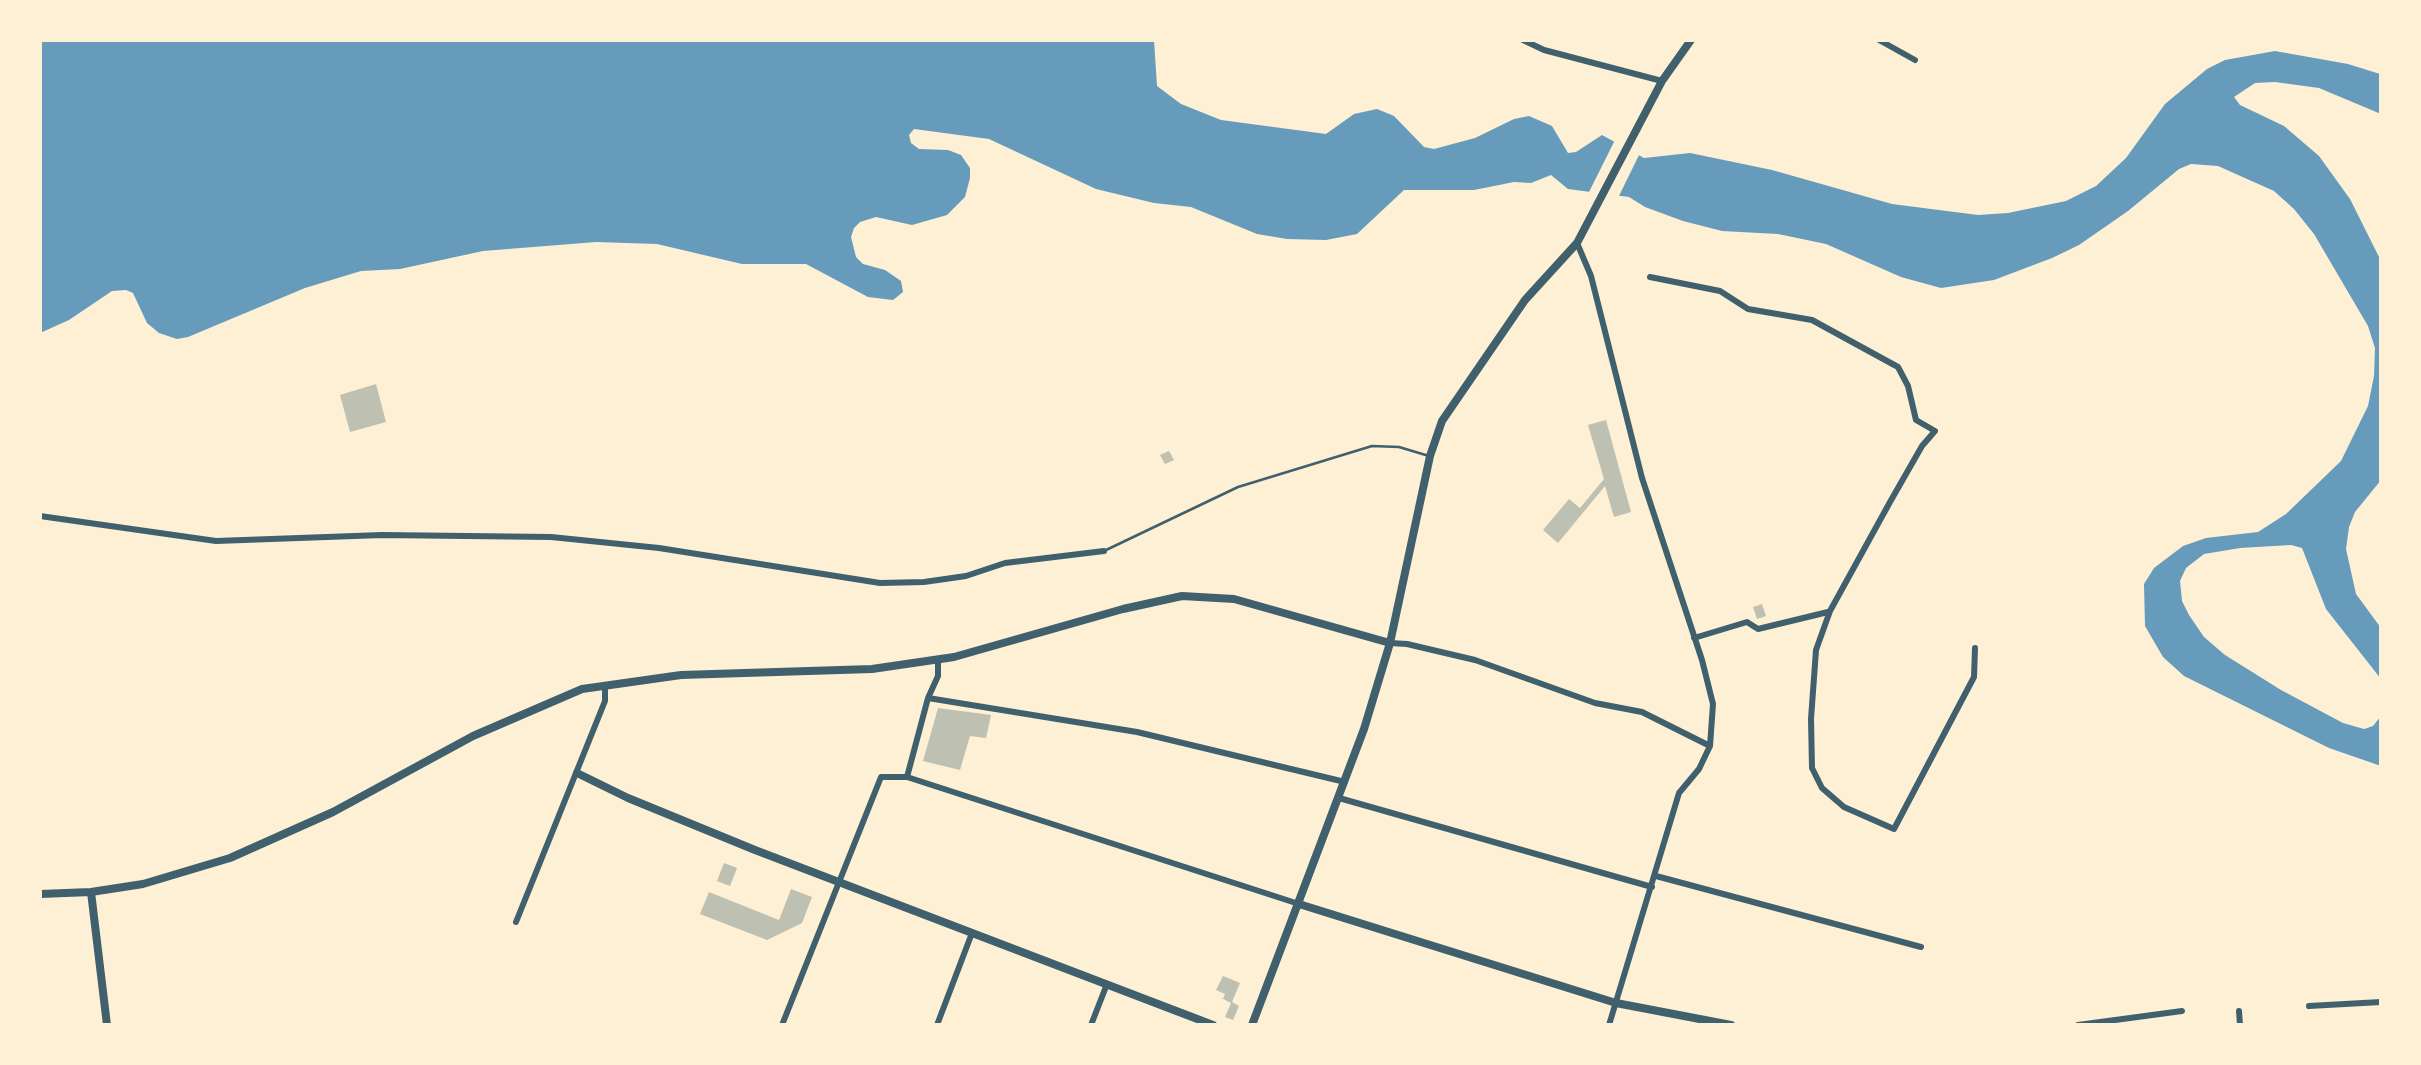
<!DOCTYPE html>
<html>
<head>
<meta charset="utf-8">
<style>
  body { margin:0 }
  #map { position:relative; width:2421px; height:1065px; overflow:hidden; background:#fdf0d5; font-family:"Noto Sans",sans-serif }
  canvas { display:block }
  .frame { position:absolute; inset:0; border:42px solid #fdf0d5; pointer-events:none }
</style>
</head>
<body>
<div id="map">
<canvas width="2421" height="1065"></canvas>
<div class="frame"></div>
</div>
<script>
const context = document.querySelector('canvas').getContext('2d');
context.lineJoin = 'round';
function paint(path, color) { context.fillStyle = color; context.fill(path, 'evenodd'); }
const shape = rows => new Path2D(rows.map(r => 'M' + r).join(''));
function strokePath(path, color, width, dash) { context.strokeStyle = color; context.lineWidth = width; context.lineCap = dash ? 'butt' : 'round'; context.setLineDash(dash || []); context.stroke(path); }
const water = shape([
  [40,40,1154,40,1157,86,1181,104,1221,120,1326,134,1354,114,1377,109,1394,116,1424,147,1434,149,1475,138,1514,119,1529,116,1552,126,1568,153,1576,152,1602,135,1644,158,1690,153,1772,170,1892,204,1978,215,2008,213,2066,201,2096,186,2126,158,2165,104,2207,69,2225,60,2275,51,2348,64,2380,74,2381,114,2319,88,2275,82,2255,83,2234,97,2240,105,2284,126,2319,156,2350,199,2381,261,2381,480,2355,512,2349,527,2346,549,2356,594,2381,628,2381,679,2326,609,2302,548,2291,545,2240,548,2204,554,2186,568,2180,581,2182,601,2189,615,2204,637,2225,655,2281,690,2343,723,2364,729,2373,726,2381,716,2381,766,2329,748,2184,676,2163,657,2145,626,2144,584,2154,568,2183,546,2206,538,2258,532,2286,514,2341,461,2368,406,2374,376,2375,348,2368,326,2314,234,2294,209,2274,191,2218,166,2191,164,2179,169,2128,211,2079,245,2052,258,1994,280,1941,288,1901,277,1826,244,1778,234,1722,231,1683,221,1645,207,1629,197,1568,189,1551,175,1531,183,1514,182,1474,190,1404,190,1357,234,1326,240,1287,239,1257,234,1191,207,1154,203,1096,189,989,139,914,129,909,135,911,143,919,149,948,150,961,155,970,168,970,178,965,197,947,215,912,225,876,217,860,222,854,228,851,237,856,257,863,264,885,270,901,281,903,292,893,300,868,297,806,264,742,264,657,244,596,242,483,251,400,269,361,271,305,288,188,337,177,339,159,333,147,323,133,293,126,290,112,291,69,320,40,333]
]);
const pier = shape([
  [1616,138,1641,151,1617,200,1587,196]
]);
const building = shape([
  [376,384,386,422,350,432,340,395],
  [1606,420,1631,512,1614,517,1605,486,1558,543,1543,530,1569,499,1580,508,1604,479,1588,425],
  [1169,451,1174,460,1165,464,1160,455],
  [1762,604,1766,616,1757,619,1753,607],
  [938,708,991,715,986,738,970,736,960,770,923,761],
  [724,863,737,868,730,886,717,881],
  [791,889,812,897,802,923,767,940,700,914,709,892,779,920],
  [1223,976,1240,983,1232,1002,1239,1006,1233,1020,1225,1017,1231,1003,1223,999,1225,994,1216,990]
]);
const service = shape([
  [1104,551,1238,487,1372,446,1399,447,1429,456]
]);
const minor = shape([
  [1523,40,1544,50,1662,81],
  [1879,40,1915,60],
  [1577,243,1591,276,1642,478,1702,660,1713,704,1710,746,1699,769,1679,793,1609,1025],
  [1650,277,1720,291,1748,309,1812,320,1898,367,1908,386,1916,420,1935,431,1922,446,1890,502,1830,611,1816,650,1811,719,1812,768,1822,788,1844,807,1894,829,1974,677,1975,648],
  [40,516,216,541,382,535,551,537,659,548,880,583,924,582,966,576,1005,563,1104,551],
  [1694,638,1747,622,1758,629,1828,612],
  [1390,643,1407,644,1475,660,1595,703,1642,712,1710,746],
  [928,698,1137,732,1345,782],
  [907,777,928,698,938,676,938,659],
  [1339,798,1652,887],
  [1656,876,1921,947],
  [516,922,605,701,605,686],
  [2309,1006,2381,1002],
  [2239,1011,2240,1025],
  [782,1025,881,777,907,777,1299,904],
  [937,1025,972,933],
  [1091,1025,1107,984],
  [2078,1025,2182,1011]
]);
const tertiary = shape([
  [577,773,628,798,755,850,1213,1025],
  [91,892,107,1025],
  [40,894,91,892,143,884,230,858,333,812,473,736,582,689,681,675,872,669,954,657,1123,609,1182,596,1234,599,1390,643],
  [1299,904,1616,1003,1731,1025],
  [1252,1025,1364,729,1390,643,1430,456,1442,421,1525,300,1577,243,1662,81,1691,40]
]);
paint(water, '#669bbc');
paint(pier, '#fdf0d5');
paint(building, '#bec0b2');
strokePath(service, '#3f606c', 2.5);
strokePath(minor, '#3f606c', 6);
strokePath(tertiary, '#3f606c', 8);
</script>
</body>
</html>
